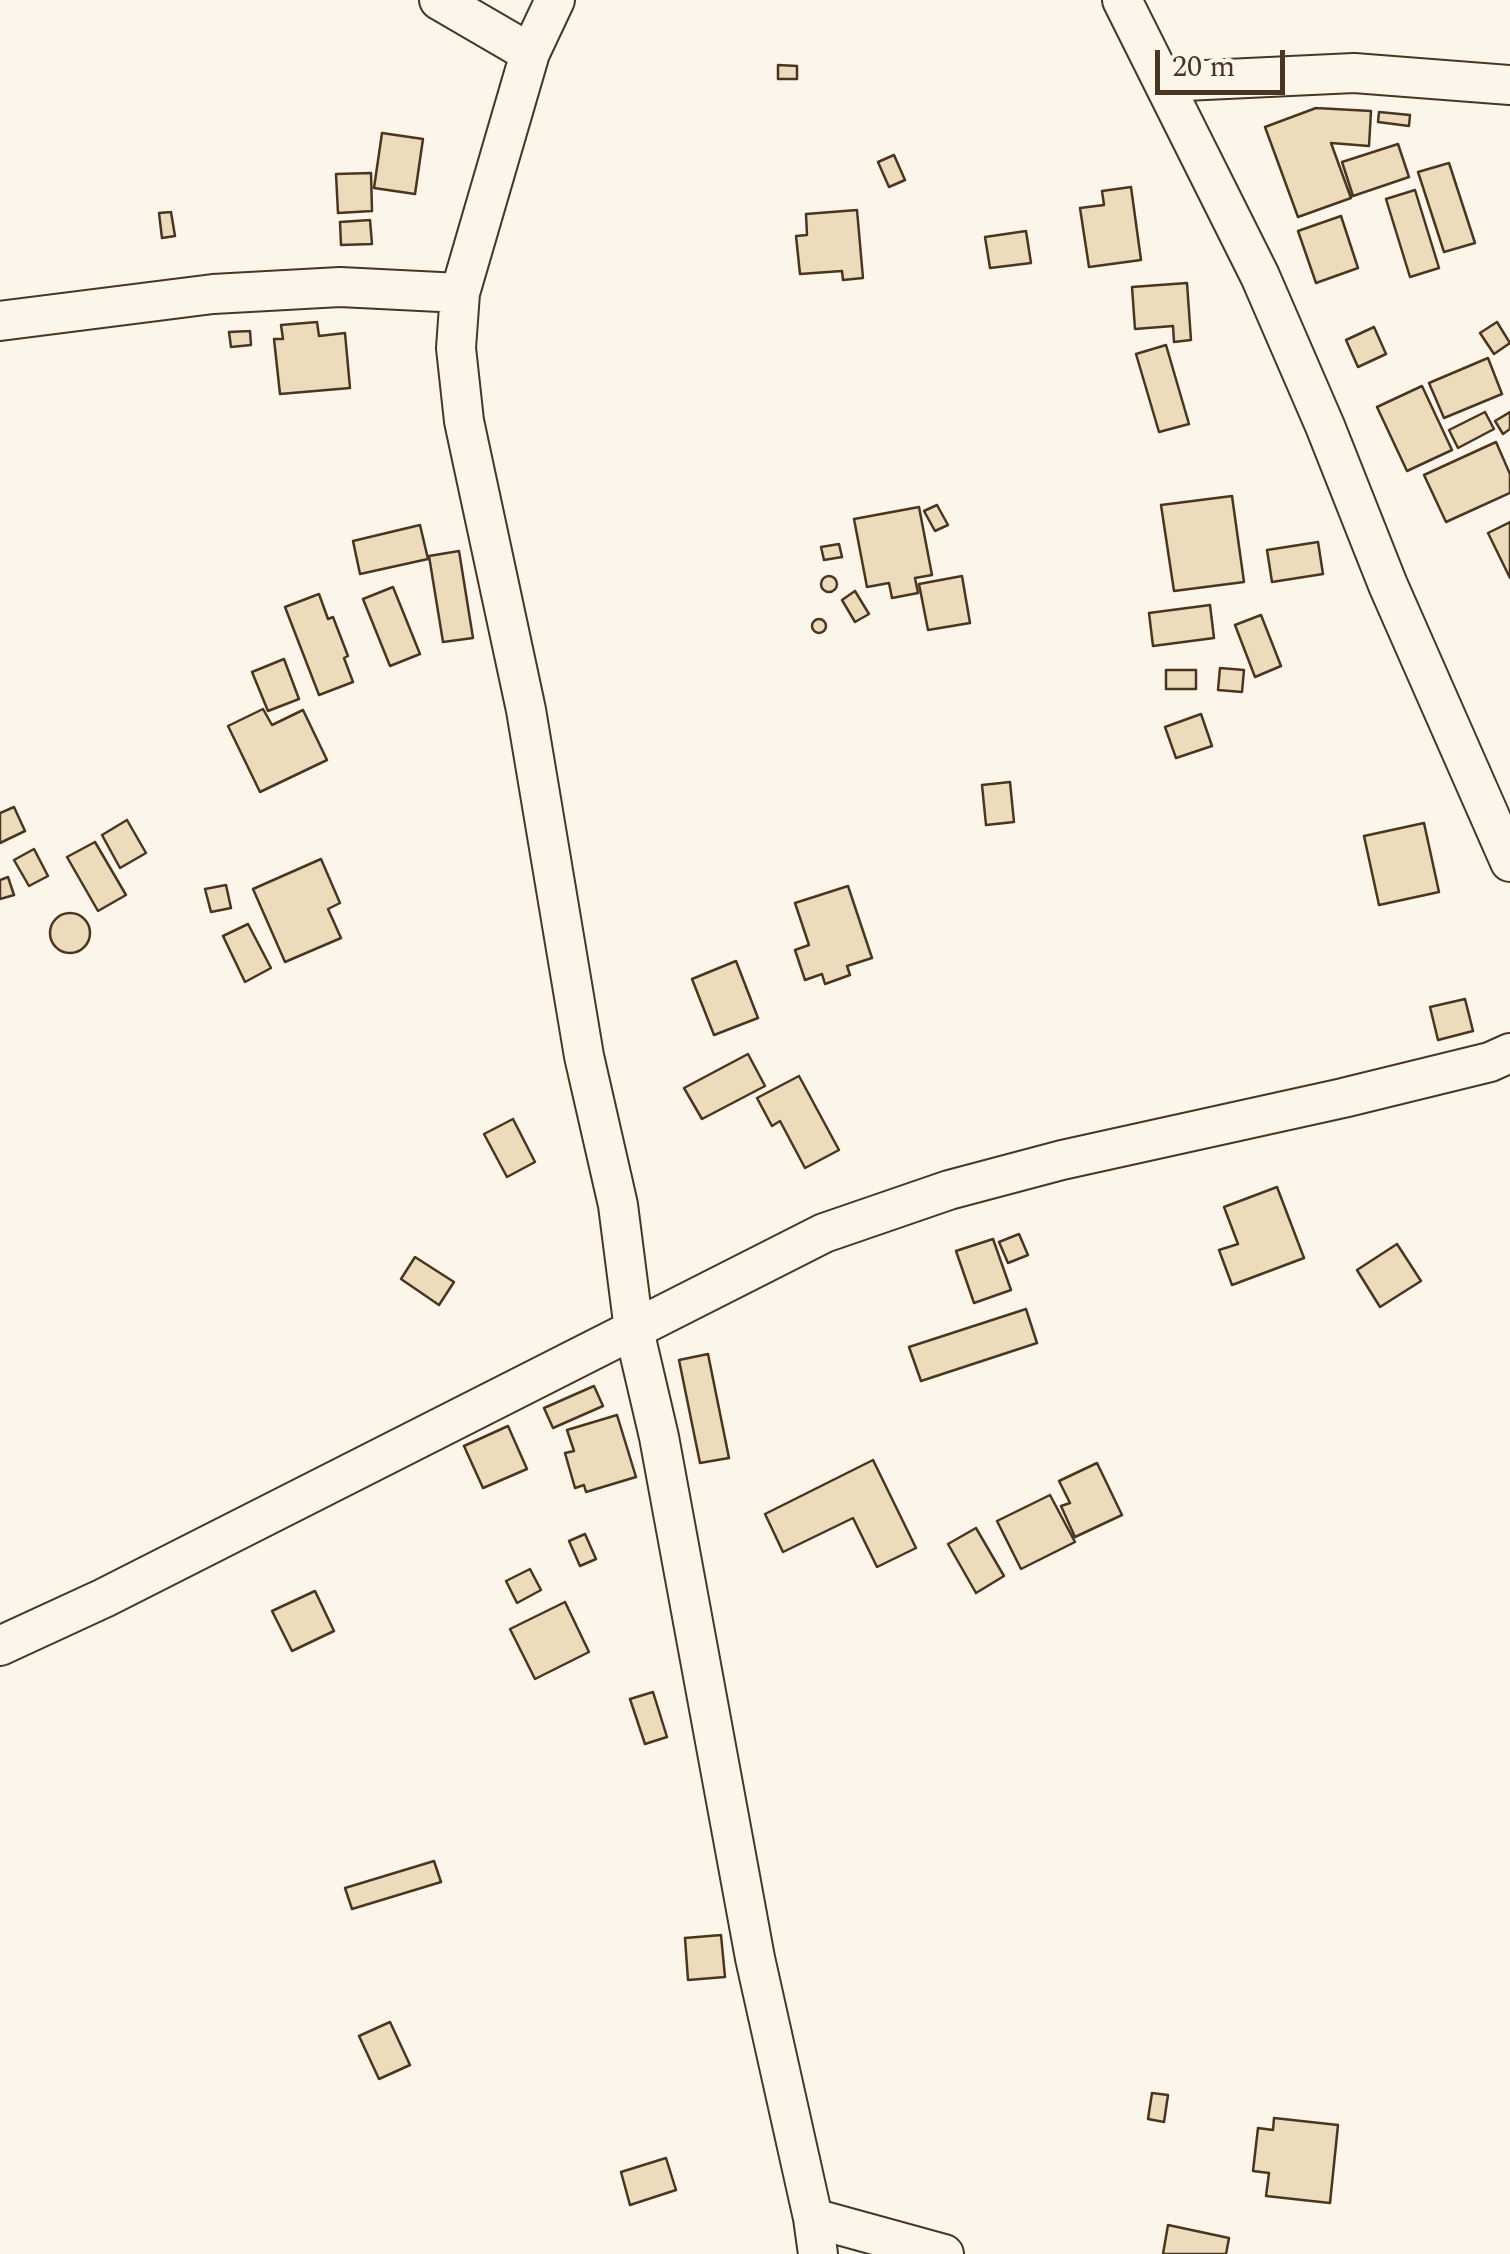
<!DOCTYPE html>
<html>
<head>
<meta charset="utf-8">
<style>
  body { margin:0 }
  #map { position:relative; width:1510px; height:2254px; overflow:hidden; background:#fbf6e9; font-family:Spectral,serif }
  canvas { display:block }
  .scale { position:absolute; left:1155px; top:50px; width:130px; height:45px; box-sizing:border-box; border:5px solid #4a3520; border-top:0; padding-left:12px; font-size:30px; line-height:35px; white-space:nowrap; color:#4a3520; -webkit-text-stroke:8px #fbf6e9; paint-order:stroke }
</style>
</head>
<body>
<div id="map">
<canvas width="1510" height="2254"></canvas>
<div class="scale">20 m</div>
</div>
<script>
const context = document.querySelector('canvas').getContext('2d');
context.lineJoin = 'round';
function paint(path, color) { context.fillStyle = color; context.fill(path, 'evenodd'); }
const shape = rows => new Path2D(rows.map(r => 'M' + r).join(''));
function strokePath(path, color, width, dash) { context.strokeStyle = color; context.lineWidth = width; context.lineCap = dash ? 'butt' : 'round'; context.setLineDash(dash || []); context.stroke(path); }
const building = shape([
  [778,65,797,66,797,79,778,79,778,65],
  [1316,108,1371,111,1369,146,1331,143,1351,198,1298,217,1265,127,1316,108],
  [1379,112,1410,115,1409,126,1378,122,1379,112],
  [382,133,423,139,415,194,374,188,382,133],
  [1398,144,1409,177,1353,196,1342,162,1398,144],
  [894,155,905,180,889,187,878,162,894,155],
  [1449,163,1475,243,1444,252,1418,172,1449,163],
  [371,173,372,211,338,213,336,174,371,173],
  [1131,187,1141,260,1089,267,1080,208,1104,205,1102,191,1131,187],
  [1415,190,1439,268,1410,277,1386,199,1415,190],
  [857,210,863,278,843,280,842,271,800,274,796,236,807,235,806,214,857,210],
  [171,212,175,236,162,238,159,213,171,212],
  [1341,216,1358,268,1316,283,1298,231,1341,216],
  [370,220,372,244,341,245,340,222,370,220],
  [1026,231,1031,263,990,268,985,237,1026,231],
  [1187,283,1191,340,1174,342,1173,326,1135,329,1132,287,1187,283],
  [317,322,319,336,345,333,350,388,280,394,274,339,283,339,281,325,317,322],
  [1497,322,1510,343,1494,354,1480,333,1497,322],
  [1374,327,1386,354,1358,367,1346,340,1374,327],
  [250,331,251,345,231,347,229,332,250,331],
  [1166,345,1189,424,1159,432,1136,354,1166,345],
  [1488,358,1502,394,1444,418,1429,383,1488,358],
  [1422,386,1452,450,1407,471,1377,407,1422,386],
  [1485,412,1494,429,1458,448,1449,430,1485,412],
  [1510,412,1510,429,1503,434,1495,421,1510,412],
  [1496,442,1510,474,1510,493,1446,522,1424,475,1496,442],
  [1232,496,1244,582,1174,591,1161,505,1232,496],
  [937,505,948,525,935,531,924,511,937,505],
  [919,507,932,575,915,578,918,593,892,598,889,583,867,587,854,519,919,507],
  [1510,522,1510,578,1488,533,1510,522],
  [420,525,428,559,360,574,353,541,420,525],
  [1318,542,1323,574,1272,582,1267,550,1318,542],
  [839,544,842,557,824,560,821,547,839,544],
  [459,551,473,638,443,642,429,556,459,551],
  '821 584a8 8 0 1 1 16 0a8 8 0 1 1-16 0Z',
  [962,576,970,623,928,630,919,584,962,576],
  [393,587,420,654,390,666,363,599,393,587],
  [855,591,869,614,855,622,842,600,855,591],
  [319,594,328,619,333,617,348,656,344,658,353,682,319,695,285,607,319,594],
  [1210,605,1214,638,1153,646,1149,613,1210,605],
  [1261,615,1281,666,1255,677,1235,625,1261,615],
  '812 626a7 7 0 1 1 14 0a7 7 0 1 1-14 0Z',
  [284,659,299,699,268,711,252,672,284,659],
  [1220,668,1244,670,1242,692,1218,690,1220,668],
  [1166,670,1196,670,1196,689,1166,689,1166,670],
  [263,709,272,725,303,710,327,760,260,792,228,726,263,709],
  [1201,714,1212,746,1176,758,1165,727,1201,714],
  [1010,782,1014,822,986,825,982,785,1010,782],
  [14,807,25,831,0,843,0,813,14,807],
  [127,820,146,853,120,868,102,835,127,820],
  [1424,823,1439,892,1379,905,1364,836,1424,823],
  [95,842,126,895,98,911,67,857,95,842],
  [34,849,48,876,29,886,14,860,34,849],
  [321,859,340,903,328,909,341,938,285,962,253,889,321,859],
  [8,877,14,895,0,899,0,880,8,877],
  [226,885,231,908,211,912,205,889,226,885],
  [848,886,872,958,847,966,850,975,825,984,822,974,805,980,795,950,809,945,795,903,848,886],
  '50 933a20 20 0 1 1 40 0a20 20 0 1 1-40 0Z',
  [248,924,271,968,245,982,223,936,248,924],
  [736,961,758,1018,714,1035,692,979,736,961],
  [1465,999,1473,1031,1438,1040,1430,1007,1465,999],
  [748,1054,765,1086,702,1119,684,1088,748,1054],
  [799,1076,839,1150,805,1168,780,1121,772,1126,757,1098,799,1076],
  [513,1119,535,1162,507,1177,484,1134,513,1119],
  [1277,1187,1304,1258,1232,1285,1219,1250,1238,1244,1224,1207,1277,1187],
  [1019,1234,1028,1255,1008,1263,999,1242,1019,1234],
  [993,1239,1011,1290,974,1303,956,1251,993,1239],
  [1397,1244,1421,1281,1380,1307,1357,1270,1397,1244],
  [415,1257,454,1282,439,1305,401,1279,415,1257],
  [1026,1309,1037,1343,921,1381,909,1347,1026,1309],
  [708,1354,729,1458,700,1463,679,1360,708,1354],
  [594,1386,603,1406,553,1428,544,1408,594,1386],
  [617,1415,636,1477,586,1492,584,1485,575,1488,565,1453,574,1451,567,1430,617,1415],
  [508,1426,527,1469,483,1488,464,1446,508,1426],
  [873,1460,916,1548,877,1567,853,1518,783,1552,765,1514,873,1460],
  [1097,1463,1122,1515,1075,1537,1061,1506,1070,1503,1059,1481,1097,1463],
  [1050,1495,1075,1542,1021,1569,997,1521,1050,1495],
  [976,1528,1004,1576,976,1593,948,1544,976,1528],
  [585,1534,596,1559,580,1566,569,1541,585,1534],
  [530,1569,541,1590,517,1603,506,1581,530,1569],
  [315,1591,334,1631,292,1651,272,1611,315,1591],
  [565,1602,589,1652,535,1679,510,1629,565,1602],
  [653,1692,667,1737,645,1744,630,1699,653,1692],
  [434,1861,441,1882,352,1909,345,1888,434,1861],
  [721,1935,725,1977,688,1980,685,1938,721,1935],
  [390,2022,410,2065,379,2079,359,2036,390,2022],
  [1152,2093,1168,2095,1164,2122,1148,2119,1152,2093],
  [1274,2118,1338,2125,1330,2203,1266,2196,1269,2173,1253,2171,1258,2128,1273,2130,1274,2118],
  [666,2158,676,2190,630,2205,621,2172,666,2158],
  [1168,2225,1229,2238,1226,2254,1163,2254,1168,2225]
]);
const minor = shape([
  [439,0,530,53],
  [555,0,530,53,460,293,456,348,464,421,526,710,584,1056,618,1205,634,1330,659,1437,755,1958,813,2218,818,2254],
  [1122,0,1260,276,1325,426,1388,585,1510,862],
  [1163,82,1354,73,1510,85],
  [0,321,213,294,340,287,460,293],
  [0,1646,104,1598,824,1233,949,1190,1062,1160,1343,1098,1490,1062,1510,1053],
  [813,2218,944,2254]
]);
paint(building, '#ecdcbc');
strokePath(building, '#4a3520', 2.5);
strokePath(minor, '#4a3520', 42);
strokePath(minor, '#fbf6e9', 38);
</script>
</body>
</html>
